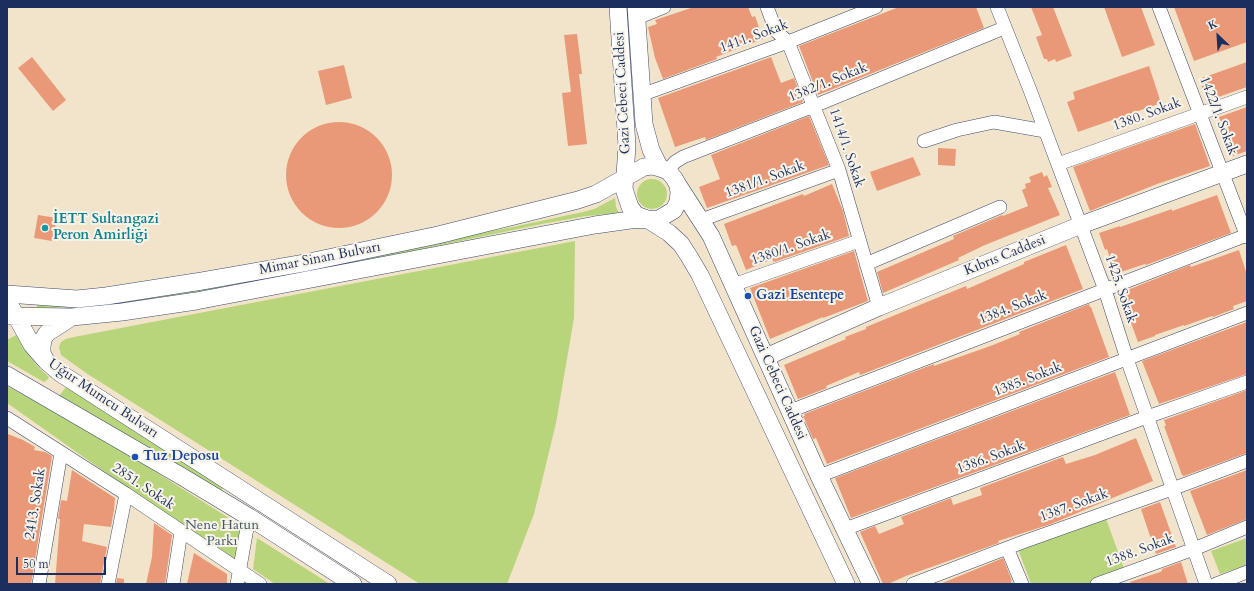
<!DOCTYPE html>
<html>
<head>
<meta charset="utf-8">
<style>
  body { margin:0 }
  #map { position:relative; width:1254px; height:591px; overflow:hidden; background:#f2e4ca; font-family:Cardo,serif }
  canvas { display:block }
  .frame { position:absolute; inset:0; border:8px solid #1b2f5e; pointer-events:none }
  .north { position:absolute; left:1198px; top:16px; width:40px; height:40px; -webkit-text-stroke:3px #f7f3e8; paint-order:stroke; rotate:335deg; font-size:11px; font-weight:700; line-height:16px; text-align:center; color:#1b2f5e }
  .north::after { content:''; display:block; margin:auto; width:14px; height:18px; background:#1b2f5e; clip-path:polygon(50% 0,100% 100%,50% 72%,0 100%) }
  .scale { position:absolute; left:16px; top:557px; width:90px; height:18px; box-sizing:border-box; border:2px solid #1b2f5e; border-top:0; padding-left:5px; font-size:12px; line-height:14px; white-space:nowrap; color:#1b2f5e; -webkit-text-stroke:3px #f7f3e8; paint-order:stroke }
</style>
</head>
<body>
<div id="map">
<canvas width="1254" height="591"></canvas>
<div class="frame"></div>
<div class="north">K</div>
<div class="scale">50 m</div>
</div>
<script>
const context = document.querySelector('canvas').getContext('2d');
context.lineJoin = 'round';
function paint(path, color) { context.fillStyle = color; context.fill(path, 'evenodd'); }
const shape = rows => new Path2D(rows.map(r => 'M' + r).join(''));
function strokePath(path, color, width, dash) { context.strokeStyle = color; context.lineWidth = width; context.lineCap = dash ? 'butt' : 'round'; context.setLineDash(dash || []); context.stroke(path); }
function write(font, color, halo, rows, align = 'center') {
  context.font = font + ' Cardo,serif'; context.lineWidth = 4; context.setLineDash([]); context.textBaseline = 'middle'; context.strokeStyle = halo; context.fillStyle = color; for (const [text, x, y, turn = 0] of rows) {
    context.save(); context.translate(x, y); context.rotate((+turn || 0) * Math.PI / 180); context.textAlign = isNaN(turn) ? turn : align; if (halo) context.strokeText(text, 0, 0); context.fillText(text, 0, 0); context.restore();
  }
}
const green = shape([
  '637 194a15 15 0 1 1 30 0a15 15 0 1 1-30 0Z',
  [615,198,616,207,619,213,586,216,542,224,350,264,218,289,99,307,37,308,37,305,78,306,142,299,503,229,583,212,594,209],
  [575,241,574,318,556,423,534,514,507,584,420,584,86,373,61,355,59,347,61,342,66,339,74,337],
  [16,335,27,353,38,367,49,377,47,380,44,382,7,361,7,340],
  [7,386,52,410,143,464,240,525,237,558,231,561,7,403],
  [66,387,223,487,221,491,59,396],
  [1105,516,1125,571,1089,584,1031,584,1018,549],
  [257,538,330,584,275,584,253,569],
  [1247,538,1247,565,1220,574,1211,551]
]);
const building = shape([
  [694,7,748,7,752,17,755,16,763,39,716,57,717,59,663,79,655,58,648,27,657,24,655,20],
  [899,7,976,7,984,28,818,95,799,46],
  [1031,7,1053,7,1072,56,1056,62,1055,59,1048,62,1047,59,1044,59,1036,37,1042,35],
  [1104,7,1141,7,1155,45,1122,57],
  [1174,7,1247,7,1247,42,1194,61],
  [577,34,582,74,579,74,587,144,568,146,562,93,571,92,564,35],
  [32,57,66,100,53,111,18,68],
  [771,57,781,83,794,78,803,102,706,140,705,137,675,147,658,98],
  [1247,62,1247,87,1207,101,1199,79],
  [344,65,352,98,326,105,318,71],
  [1149,66,1161,103,1078,132,1067,102,1075,99,1073,92],
  [1247,107,1247,151,1233,156,1219,117],
  [809,116,829,165,707,208,699,187,720,179,711,155],
  '286 175a53 53 0 1 1 106 0a53 53 0 1 1-106 0Z',
  [1195,124,1210,166,1157,184,1090,211,1073,167],
  [938,148,956,149,955,166,938,165],
  [913,157,921,175,877,191,870,172],
  [1042,172,1044,177,1047,175,1052,187,1048,188,1060,215,985,245,958,258,959,260,883,293,877,272,954,239,953,236,1002,215,1003,216,1028,206,1022,190,1026,188,1025,184,1031,182,1029,177],
  [832,184,843,211,849,236,774,262,772,259,746,270,736,245,732,246,724,224,803,194,804,196],
  [1217,195,1231,233,1146,265,1145,264,1115,274,1107,249,1105,250,1099,233,1120,226,1120,227,1172,209,1172,211],
  [38,215,57,218,52,241,34,238],
  [1066,245,1083,289,860,375,859,372,826,386,827,388,798,399,784,365,846,339,845,337,866,329,866,327,966,286,967,289,1024,264,1024,262],
  [1239,250,1247,275,1247,301,1233,306,1234,309,1213,317,1212,316,1184,326,1184,325,1155,335,1155,336,1138,342,1120,293,1190,265,1191,267],
  [854,251,868,301,823,318,823,317,770,339,750,288],
  [1089,304,1090,307,1091,307,1109,357,827,464,816,438,813,439,803,416,805,416,804,414,934,364,934,366,993,345,1020,334,1019,332],
  [1247,322,1247,374,1159,404,1142,361],
  [1115,372,1130,415,851,518,835,478],
  [1247,390,1247,453,1184,476,1182,475,1164,426,1166,426,1164,420],
  [8,434,23,440,35,447,34,450,45,452,52,456,31,584,7,584,7,440],
  [1136,438,1153,481,1051,524,998,541,999,543,906,576,888,584,883,584,860,532,875,526,879,534,904,524,901,517,951,498,953,505,982,495,980,488,1063,457,1066,464,1095,455],
  [72,470,115,498,114,510,111,527,84,524,82,541,107,547,100,584,55,584,60,519,58,519,61,500,67,501],
  [1247,470,1247,519,1207,535,1190,491],
  [1160,502,1176,547,1156,554,1141,509],
  [154,523,172,535,165,584,146,584,152,557],
  [194,553,227,574,227,584,187,584],
  [1003,558,1012,581,1011,581,1012,584,940,584],
  [1181,562,1188,584,1131,584,1130,582,1160,572,1162,571,1162,569],
  [117,578,124,579,124,584,116,584]
]);
const minor = shape([
  [767,7,776,31,788,42,839,170,879,307],
  [997,7,1030,90,1105,290,1127,359,1206,584],
  [1159,7,1247,237],
  [637,18,664,7],
  [641,95,788,42,876,7],
  [924,141,957,130,994,122,1045,131],
  [1058,164,1247,97],
  [667,171,675,162,683,157,814,106,1004,28],
  [701,220,839,170],
  [866,264,1000,207],
  [733,285,859,241],
  [790,411,1247,235],
  [7,418,126,494,260,584],
  [819,476,1247,313],
  [845,529,1147,417,1247,382],
  [1007,548,1022,584],
  [39,584,61,453],
  [108,584,126,494],
  [173,584,181,532],
  [237,584,249,517],
  [913,584,1023,542,1172,489,1247,461],
  [1097,584,1194,549,1247,527],
  [1216,584,1247,572]
]);
const major = shape([
  [618,7,627,146,624,189,630,207,636,215,647,219,669,233,681,244,690,258,700,275,846,584],
  [636,7,644,124,651,150,660,168],
  [678,185,711,236,819,476,871,584],
  [7,294,77,299,106,296,202,281,304,263,438,235,578,200,596,194,644,167,652,166,660,168,668,171,674,178,678,185,679,193,678,202,674,210,659,219,630,220,595,225,196,301,122,312,72,317,7,316],
  [12,309,32,345,46,361,60,373,388,584],
  [766,357,879,307,1081,225,1247,164],
  [46,361,42,353,42,347,43,339,47,333,72,317],
  [7,375,181,476,249,517,353,584]
]);
const markers = [
  [45,228,4,"#0f9aa8"],
  [748,296,4,"#1a4fb4"],
  [135,457,4,"#1a4fb4"]
];
const streetNames = [
  ["1411. Sokak",754,37,-20],
  ["1382/1. Sokak",828,83,-22],
  ["Gazi Cebeci Caddesi",623,93,-93],
  ["1380. Sokak",1147,115,-20],
  ["1422/1. Sokak",1218,116,69],
  ["1414/1. Sokak",846,148,71],
  ["1381/1. Sokak",765,180,-20],
  ["1380/1. Sokak",791,248,-19],
  ["Kıbrıs Caddesi",1005,256,-22],
  ["Mimar Sinan Bulvarı",320,259,-11],
  ["1425. Sokak",1120,289,71],
  ["1384. Sokak",1013,308,-21],
  ["1385. Sokak",1028,380,-21],
  ["Gazi Cebeci Caddesi",777,383,66],
  ["Uğur Mumcu Bulvarı",103,399,34],
  ["1386. Sokak",991,458,-20],
  ["2851. Sokak",143,487,34],
  ["2413. Sokak",36,504,-81],
  ["1387. Sokak",1074,506,-20],
  ["1388. Sokak",1140,551,-20]
];
const cultureNames = [
  ["İETT Sultangazi",53,220],
  ["Peron Amirliği",53,236]
];
const transitNames = [
  ["Gazi Esentepe",756,296],
  ["Tuz Deposu",143,457]
];
const parkNames = [
  ["Nene Hatun",222,526],
  ["Parkı",222,542]
];
paint(green, '#b8d57b');
paint(building, '#ea9978');
strokePath(minor, '#3b4a6e', 14);
strokePath(major, '#3b4a6e', 18);
strokePath(minor, '#fff', 13);
strokePath(major, '#fff', 17);
for (const [x, y, r, color] of markers) { const dot = new Path2D(); dot.arc(x, y, r, 0, 2 * Math.PI); context.fillStyle = color; context.fill(dot); strokePath(dot, '#f7f3e8', 1.5); }
write('14px', '#1b2f5e', '#f7f3e8', streetNames);
write('bold 14px', '#0d838f', '#f7f3e8', cultureNames, 'left');
write('bold 14px', '#164399', '#f7f3e8', transitNames, 'left');
write('14px', '#425865', '#f7f3e8', parkNames);
</script>
</body>
</html>
